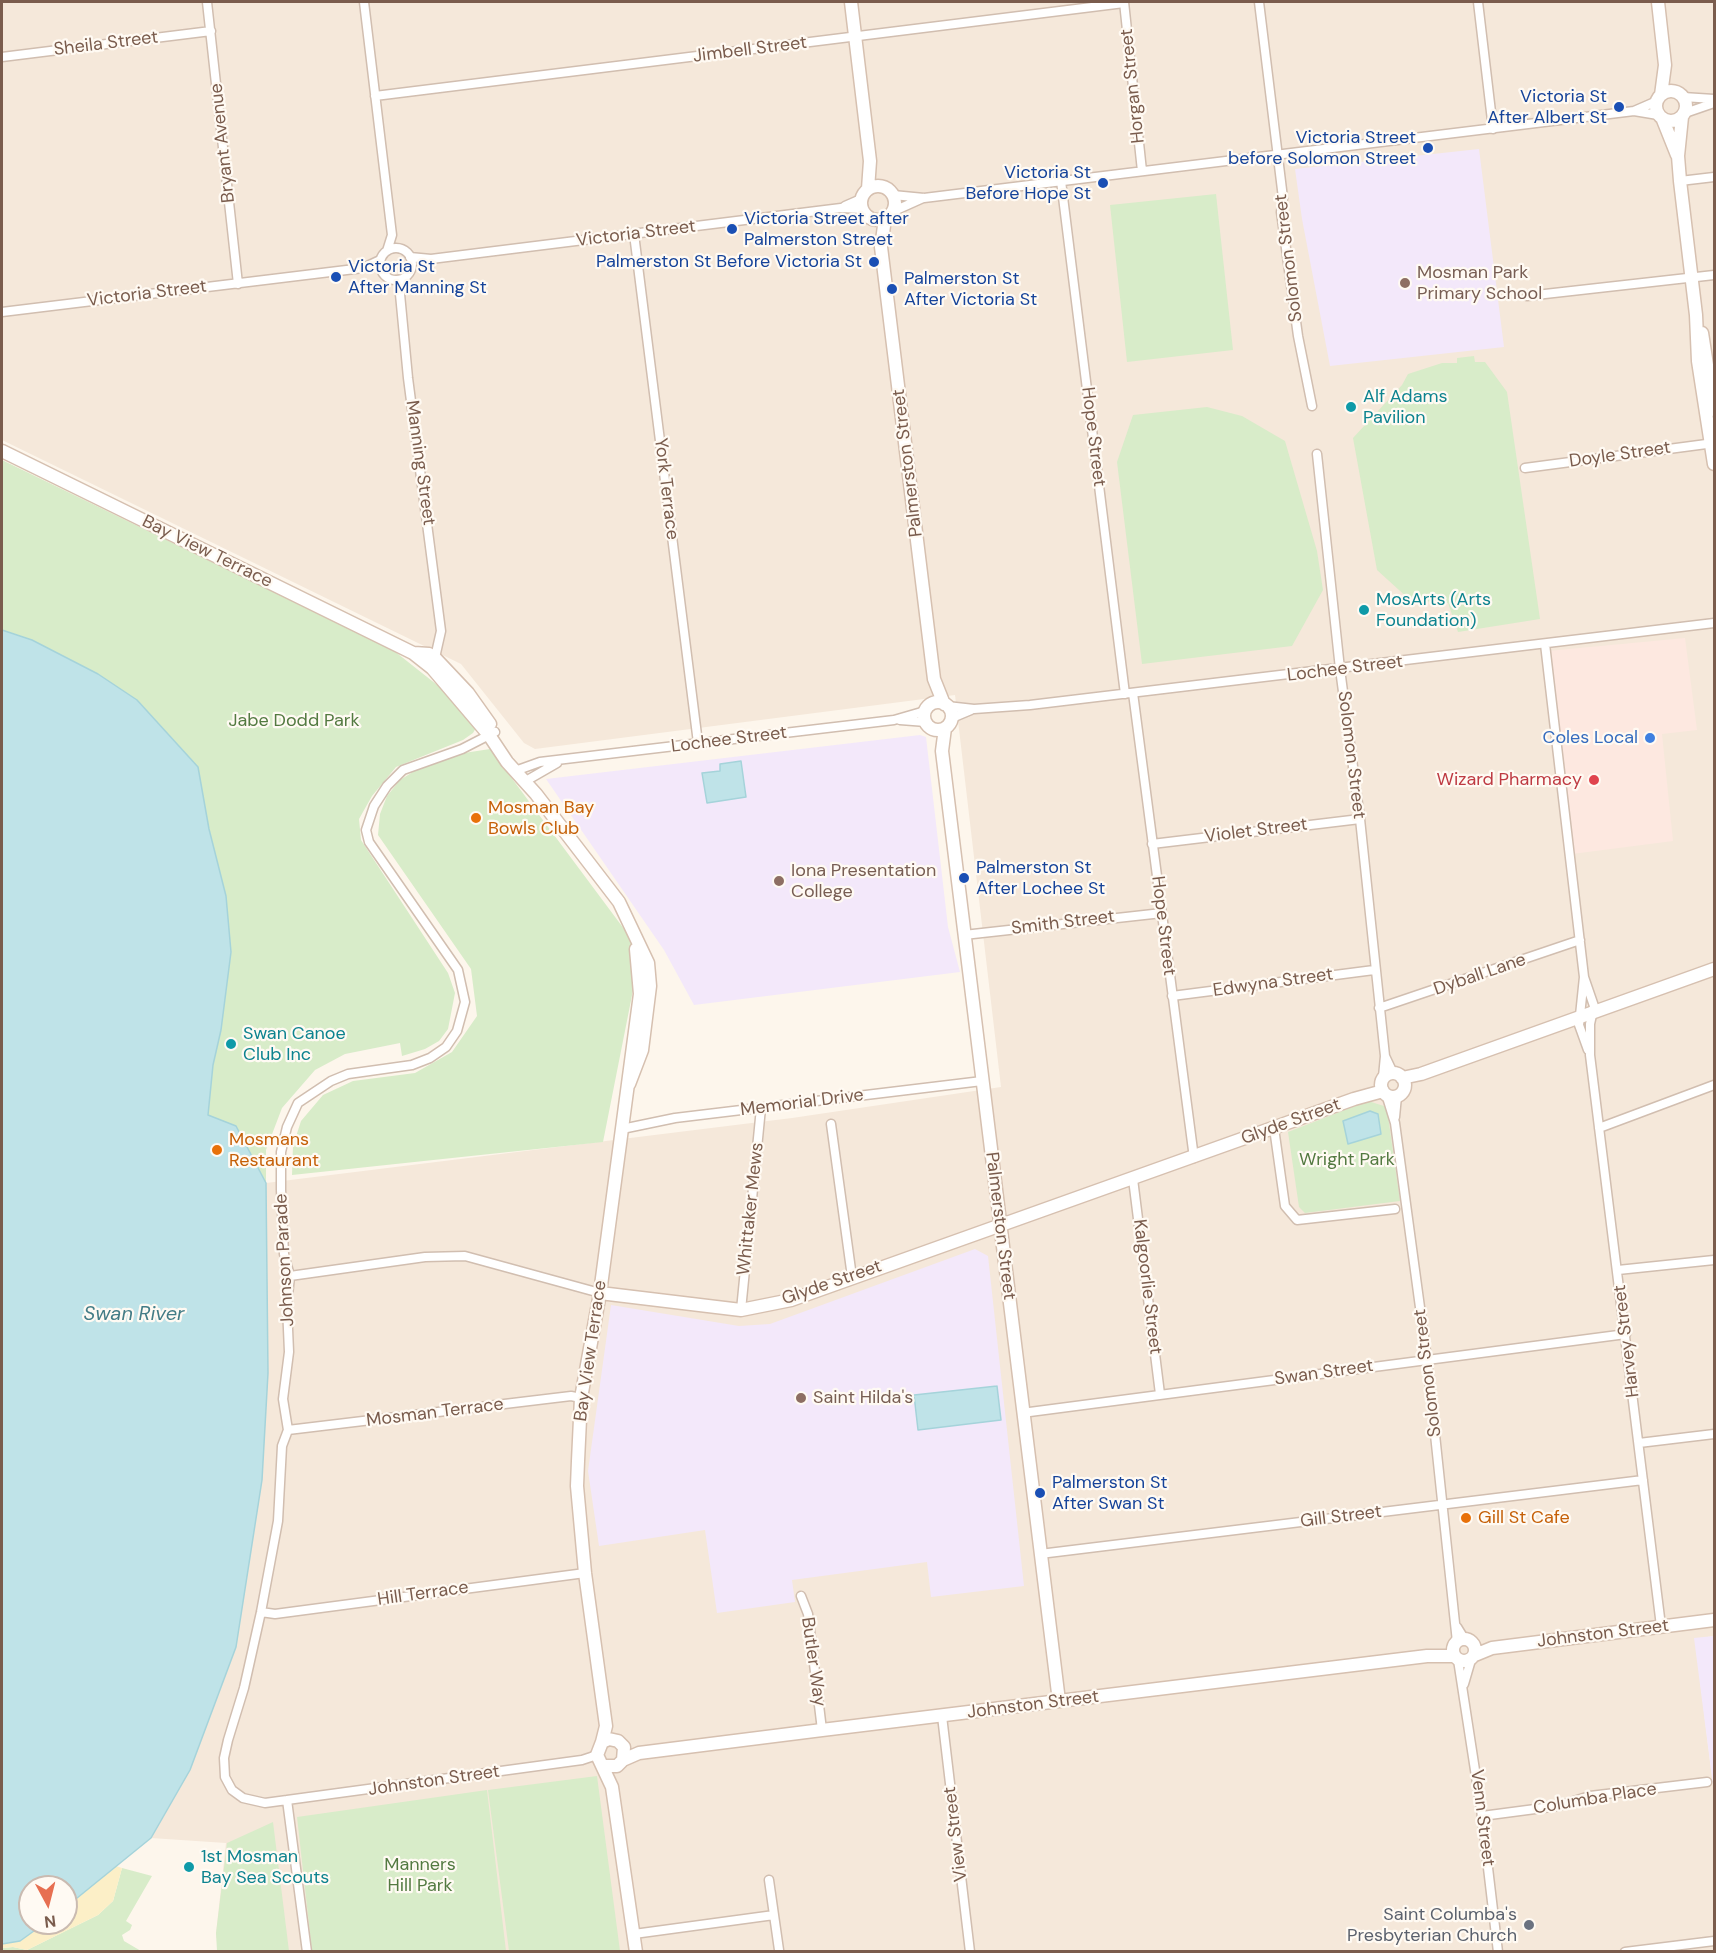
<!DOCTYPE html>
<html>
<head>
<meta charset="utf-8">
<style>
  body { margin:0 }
  #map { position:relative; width:1716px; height:1953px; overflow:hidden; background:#fdf6ec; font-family:"DM Sans",sans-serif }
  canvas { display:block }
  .frame { position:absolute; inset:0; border:3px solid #7a5c4d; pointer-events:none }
  .north { position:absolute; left:18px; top:1875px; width:60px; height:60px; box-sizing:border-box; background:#fffaf3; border:2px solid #cabbb1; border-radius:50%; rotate:173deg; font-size:16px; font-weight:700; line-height:24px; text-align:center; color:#7a5c4d }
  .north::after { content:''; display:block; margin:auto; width:21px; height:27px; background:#e76f51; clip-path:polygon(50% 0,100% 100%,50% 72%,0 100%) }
</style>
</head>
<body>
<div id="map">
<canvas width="1716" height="1953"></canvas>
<div class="frame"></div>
<div class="north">N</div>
</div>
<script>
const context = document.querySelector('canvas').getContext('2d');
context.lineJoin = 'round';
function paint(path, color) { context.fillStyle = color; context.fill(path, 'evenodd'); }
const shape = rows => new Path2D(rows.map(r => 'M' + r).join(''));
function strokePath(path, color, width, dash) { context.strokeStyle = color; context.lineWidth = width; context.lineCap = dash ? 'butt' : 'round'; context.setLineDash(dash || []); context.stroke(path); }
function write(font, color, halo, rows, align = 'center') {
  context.font = font + ' "DM Sans",sans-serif'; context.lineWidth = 4.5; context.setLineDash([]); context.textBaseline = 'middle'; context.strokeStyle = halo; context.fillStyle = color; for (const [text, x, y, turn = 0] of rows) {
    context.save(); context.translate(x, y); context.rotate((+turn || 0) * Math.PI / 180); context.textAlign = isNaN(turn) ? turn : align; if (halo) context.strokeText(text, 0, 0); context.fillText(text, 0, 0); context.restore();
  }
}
const residential = shape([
  [2,2,1714,2,1714,1636,1695,1639,1714,1793,1714,1951,218,1951,216,1933,226,1843,151,1838,190,1770,236,1647,262,1480,268,1373,266,1183,792,1118,1001,1087,955,695,535,749,524,743,461,664,2,440]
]);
const commercial = shape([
  [1685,638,1697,730,1662,734,1673,841,1572,854,1548,651]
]);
const education = shape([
  [1479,149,1504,347,1330,366,1302,219,1295,169],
  [920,735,926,737,948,927,960,972,694,1005,664,950,546,779],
  [975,1249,988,1256,1024,1586,931,1597,927,1562,792,1580,795,1602,717,1613,705,1530,599,1546,588,1471,611,1305,739,1326,770,1324],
  [1714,1636,1714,1793,1694,1638]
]);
const green = shape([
  [1216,194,1233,350,1127,362,1110,205],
  [1474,356,1475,362,1485,362,1507,392,1540,619,1458,632,1448,603,1410,600,1377,570,1353,438,1402,385,1408,374,1442,363,1457,363,1457,358],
  [1207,407,1242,416,1285,441,1317,551,1323,590,1292,646,1142,664,1117,462,1133,415],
  [2,460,393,650,446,692,477,726,473,733,463,740,396,767,372,796,359,819,361,840,448,973,455,993,448,1029,439,1041,425,1049,402,1056,400,1043,345,1054,315,1070,282,1108,266,1150,266,1183,236,1126,208,1115,213,1065,221,1030,231,952,226,896,209,829,198,767,137,700,32,640,2,630],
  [490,749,630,937,638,965,603,1142,292,1175,293,1146,301,1121,323,1095,353,1081,415,1073,452,1052,477,1016,471,969,378,835,380,814,387,796,400,780,416,770,464,753],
  [1368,1101,1384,1106,1388,1116,1400,1201,1305,1213,1299,1207,1288,1132],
  [597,1776,620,1951,509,1951,488,1790],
  [487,1790,506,1951,312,1951,297,1817],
  [273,1822,289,1951,217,1951,216,1933,227,1843],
  [122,1868,152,1876,126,1921,132,1925,130,1930,122,1935,124,1941,141,1951,2,1952,2,1948,13,1947,27,1950,98,1915,113,1901]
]);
const sand = shape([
  [116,1866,122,1868,113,1901,98,1915,27,1950,13,1947,2,1948,2,1944,20,1941,45,1923,66,1923,66,1907]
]);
const water = shape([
  [2,630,32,640,98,674,137,700,198,767,209,829,226,896,231,952,221,1030,213,1065,208,1115,236,1126,266,1183,268,1373,262,1480,236,1647,190,1770,151,1838,66,1907,66,1887,30,1887,30,1923,45,1923,20,1941,2,1944,2,630],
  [741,761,746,797,707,803,702,773,720,771,720,764,741,761],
  [1370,1111,1378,1114,1381,1134,1348,1144,1343,1121,1370,1111],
  [997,1386,1001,1420,918,1430,914,1395,997,1386]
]);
const street = shape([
  [207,2,238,284],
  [364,2,392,235,387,251],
  [1124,2,1142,171],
  [1259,2,1283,198,1281,212,1298,336,1312,406],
  [1478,2,1493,129],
  [2,57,211,31],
  [375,96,1124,3],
  [1683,97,1714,99],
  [1634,111,1657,101],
  [1685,113,1714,103],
  [1061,181,1125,694],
  [1680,181,1714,177],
  [893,195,924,198,1634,111,1658,115],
  [845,206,861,199],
  [894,211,923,198],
  [634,234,698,743],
  '380 264a16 16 0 1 1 32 0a16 16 0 1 1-32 0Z',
  [410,257,431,259,841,208,862,209],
  [403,279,400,294,408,378,441,631,434,662],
  [1527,296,1714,275],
  [2,312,363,268,380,260],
  [1317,454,1340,669,1360,819,1385,1056,1383,1077],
  [1525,468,1714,443],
  [1545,644,1584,977,1579,1025,1588,1050],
  [1133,693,1194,1158],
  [947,706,974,709,1030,705,1714,623],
  [952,718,971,710],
  [900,720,926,722],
  [495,732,462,749,403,770,387,786,374,806,366,830,369,842,458,970,465,1002,457,1031,446,1047,430,1058,412,1065,348,1074,331,1081,298,1103,287,1127,281,1152,281,1190,284,1254,290,1276,287,1306,289,1352,283,1399,288,1430,282,1446,278,1521,261,1612,244,1688,228,1740,224,1758,225,1777,232,1790,243,1798,265,1803,582,1760,597,1755],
  [515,771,540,762,894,720,925,711],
  [524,782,557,763],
  [1152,844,1360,819],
  [964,935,1162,913],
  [1584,977,1594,1006,1590,1024,1590,1055,1661,1626],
  [1172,996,1374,970],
  [1379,1008,1580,940],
  [1385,1056,1393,1073],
  [1386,1094,1395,1123,1427,1359,1457,1642],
  [1395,1117,1397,1096],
  [831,1124,852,1277],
  [1274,1128,1285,1206,1297,1220,1395,1209],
  [1599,1128,1714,1085],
  [622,1129,675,1118,982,1081],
  [1133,1179,1160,1394],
  [1618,1270,1714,1260],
  [290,1276,425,1257,465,1256,600,1293],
  [741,1310,761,1108],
  [1022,1413,1626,1334],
  [288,1430,571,1396,581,1398],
  [1639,1443,1714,1434],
  [1040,1554,1643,1480],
  [801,1596,808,1614,822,1730],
  [261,1612,275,1614,585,1573],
  [1457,1627,1465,1640],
  [1458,1660,1481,1809,1498,1952],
  [1464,1684,1471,1660],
  [942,1716,970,1952],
  [287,1800,307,1952],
  [1482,1816,1558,1806,1590,1796,1707,1782],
  [769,1880,779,1950],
  [634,1934,774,1915],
  [1625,1952,1714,1941]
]);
const secondary = shape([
  [851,2,870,161,868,189],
  [1658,2,1665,65,1661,95],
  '1656 106a15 15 0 1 1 30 0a15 15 0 1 1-30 0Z',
  [1682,117,1678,156,1680,181,1696,315,1698,361,1714,464],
  [1663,120,1677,155],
  '861 203a17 17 0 1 1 34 0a17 17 0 1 1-34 0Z',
  [885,219,881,247,934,679,944,704],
  [1702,333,1714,410],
  [2,451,413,653,432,668,489,735,507,762,536,794,619,902,648,963,650,986,642,1050,629,1084],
  [414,653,429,654,435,658,468,693,490,724],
  '924 716a14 14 0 1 1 28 0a14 14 0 1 1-28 0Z',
  [945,728,942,751,1059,1701],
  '1381 1085a12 12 0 1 1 24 0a12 12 0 1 1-24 0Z',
  [1402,1078,1421,1074,1714,969],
  [600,1293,741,1310,791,1300,1354,1099,1383,1091],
  '1453 1650a11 11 0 1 1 22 0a11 11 0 1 1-22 0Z',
  [1475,1655,1492,1648,1714,1620],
  [602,1742,606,1726,585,1573,577,1486,578,1461,581,1398,600,1293,640,994,636,949],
  [623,1760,639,1753,822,1730,1427,1656,1455,1656],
  [604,1766,617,1766,623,1760,624,1747,618,1741,609,1739,602,1742,597,1755,612,1787,636,1952]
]);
const markers = [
  [1619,107,6,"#1a4fb4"],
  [1428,148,6,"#1a4fb4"],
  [1103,183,6,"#1a4fb4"],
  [732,229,6,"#1a4fb4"],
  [874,262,6,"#1a4fb4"],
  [336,277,6,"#1a4fb4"],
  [1405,283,6,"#8d6e63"],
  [892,289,6,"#1a4fb4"],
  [1351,407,6,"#0f9aa8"],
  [1364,610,6,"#0f9aa8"],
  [1650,738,6,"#3f7fe0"],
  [1594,780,6,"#e0444e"],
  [476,818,6,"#e8710a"],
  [964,878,6,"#1a4fb4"],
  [779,881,6,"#8d6e63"],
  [231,1044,6,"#0f9aa8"],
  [217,1150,6,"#e8710a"],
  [801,1398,6,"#8d6e63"],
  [1040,1493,6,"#1a4fb4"],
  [1466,1518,6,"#e8710a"],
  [189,1867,6,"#0f9aa8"],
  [1529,1925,6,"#6b7280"]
];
const streetNames = [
  ["Sheila Street",106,44,-7],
  ["Jimbell Street",750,50,-7],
  ["Horgan Street",1133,86,-96],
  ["Bryant Avenue",223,143,-96],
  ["Victoria Street",636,234,-7],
  ["Solomon Street",1289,258,-97],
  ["Victoria Street",147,294,-7],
  ["Hope Street",1093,437,83],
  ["Doyle Street",1620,455,-8],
  ["Manning Street",420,463,82],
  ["Palmerston Street",908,463,-97],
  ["York Terrace",666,489,83],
  ["Bay View Terrace",207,552,26],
  ["Lochee Street",1345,669,-7],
  ["Lochee Street",729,740,-7],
  ["Solomon Street",1351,755,83],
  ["Violet Street",1256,831,-7],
  ["Smith Street",1063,923,-7],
  ["Hope Street",1163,926,83],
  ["Dyball Lane",1480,975,-19],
  ["Edwyna Street",1273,983,-8],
  ["Memorial Drive",802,1103,-7],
  ["Glyde Street",1291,1122,-20],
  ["Whittaker Mews",751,1209,-84],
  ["Palmerston Street",1000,1226,83],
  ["Johnson Parade",285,1260,-93],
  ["Glyde Street",832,1283,-19],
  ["Kalgoorlie Street",1147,1287,83],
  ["Harvey Street",1627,1341,-97],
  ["Bay View Terrace",591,1351,-82],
  ["Swan Street",1324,1373,-8],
  ["Solomon Street",1428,1373,-97],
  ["Mosman Terrace",435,1413,-7],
  ["Gill Street",1341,1517,-7],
  ["Hill Terrace",423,1594,-8],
  ["Johnston Street",1603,1634,-7],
  ["Butler Way",813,1662,82],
  ["Johnston Street",1033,1705,-7],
  ["Johnston Street",434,1781,-8],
  ["Columba Place",1595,1799,-9],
  ["Venn Street",1482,1818,83],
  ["View Street",956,1834,-97]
];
const transitNames = [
  ["Victoria St",1607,97,"right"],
  ["After Albert St",1607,118,"right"],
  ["Victoria Street",1416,138,"right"],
  ["before Solomon Street",1416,159,"right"],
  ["Victoria St",1091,173,"right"],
  ["Before Hope St",1091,194,"right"],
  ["Victoria Street after",744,219],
  ["Palmerston Street",744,240],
  ["Palmerston St Before Victoria St",862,262,"right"],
  ["Victoria St",348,267],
  ["After Manning St",348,288],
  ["Palmerston St",904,279],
  ["After Victoria St",904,300],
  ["Palmerston St",976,868],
  ["After Lochee St",976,889],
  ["Palmerston St",1052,1483],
  ["After Swan St",1052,1504]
];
const educationNames = [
  ["Mosman Park",1417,273],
  ["Primary School",1417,294],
  ["Iona Presentation",791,871],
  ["College",791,892],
  ["Saint Hilda's",813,1398]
];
const cultureNames = [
  ["Alf Adams",1363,397],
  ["Pavilion",1363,418],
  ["MosArts (Arts",1376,600],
  ["Foundation)",1376,621],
  ["Swan Canoe",243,1034],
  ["Club Inc",243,1055],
  ["1st Mosman",201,1857],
  ["Bay Sea Scouts",201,1878]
];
const parkNames = [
  ["Jabe Dodd Park",294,721],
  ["Wright Park",1347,1160],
  ["Manners",420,1865],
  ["Hill Park",420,1886]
];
const shopNames = [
  ["Coles Local",1638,738]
];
const healthNames = [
  ["Wizard Pharmacy",1582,780]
];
const foodNames = [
  ["Mosman Bay",488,808],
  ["Bowls Club",488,829],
  ["Mosmans",229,1140],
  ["Restaurant",229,1161],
  ["Gill St Cafe",1478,1518]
];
const worshipNames = [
  ["Saint Columba's",1517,1915],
  ["Presbyterian Church",1517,1936]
];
const waterNames = [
  ["Swan River",134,1315]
];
paint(residential, '#f5e8da');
paint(commercial, '#fde8e0');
paint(education, '#f3e8fa');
paint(green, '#d8ecc9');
paint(sand, '#fcefc7');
paint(water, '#bfe3e8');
strokePath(water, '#a5d3da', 1.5);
strokePath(street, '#d1beb0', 11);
strokePath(secondary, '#d6c0b0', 15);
strokePath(street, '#fff', 8);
strokePath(secondary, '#fff', 12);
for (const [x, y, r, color] of markers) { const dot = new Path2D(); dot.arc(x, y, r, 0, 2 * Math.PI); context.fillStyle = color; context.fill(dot); strokePath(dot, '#fffaf3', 2); }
write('18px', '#7a5c4d', '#fffaf3', streetNames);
write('18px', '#164399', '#fffaf3', transitNames, 'left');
write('18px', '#785e54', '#fffaf3', educationNames, 'left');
write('18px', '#0d838f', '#fffaf3', cultureNames, 'left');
write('18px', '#537a41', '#fffaf3', parkNames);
write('18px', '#366cbe', '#fffaf3', shopNames, 'right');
write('18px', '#be3a42', '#fffaf3', healthNames, 'right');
write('18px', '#c56008', '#fffaf3', foodNames, 'left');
write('18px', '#5b616d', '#fffaf3', worshipNames, 'right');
write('italic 20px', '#437c86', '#fffaf3', waterNames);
</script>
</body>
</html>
